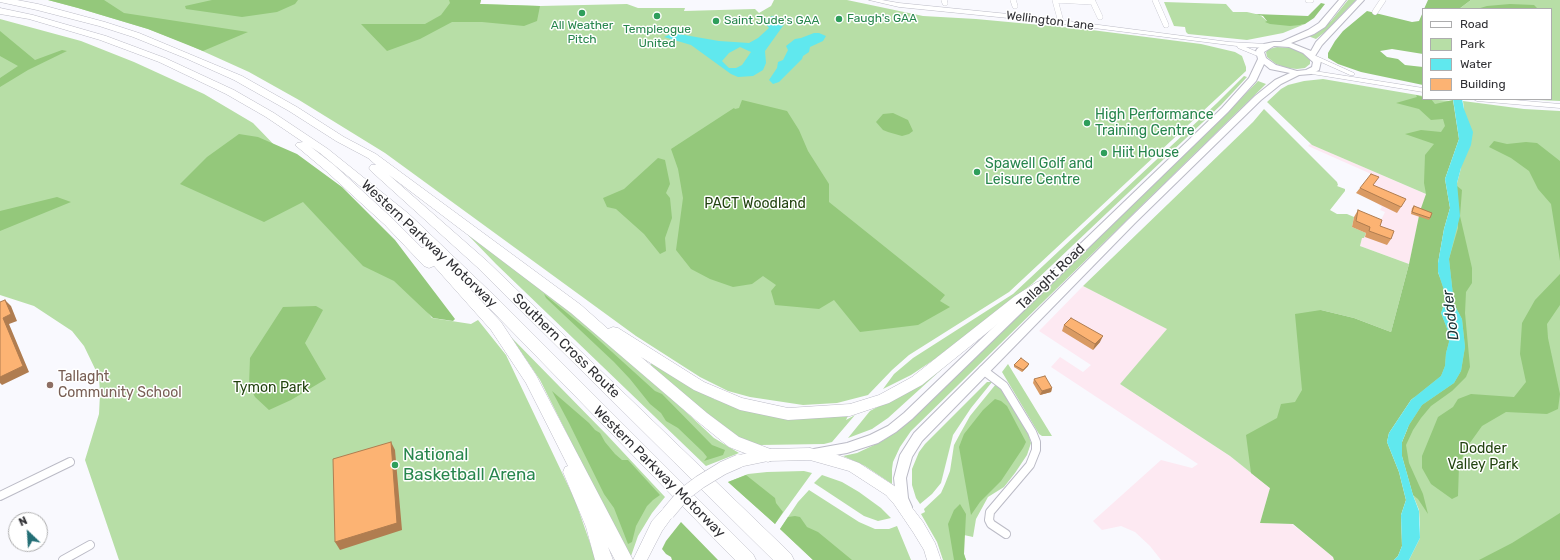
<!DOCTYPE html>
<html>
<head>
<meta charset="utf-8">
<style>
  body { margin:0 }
  #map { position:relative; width:1560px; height:560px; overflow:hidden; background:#f9f9fe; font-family:Rubik,sans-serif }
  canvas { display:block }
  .legend { position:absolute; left:1422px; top:8px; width:130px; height:92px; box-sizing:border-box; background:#fff; border:1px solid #adadae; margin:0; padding:5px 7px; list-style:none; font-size:12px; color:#313135 }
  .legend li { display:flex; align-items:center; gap:8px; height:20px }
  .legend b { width:20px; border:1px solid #adadae }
  .north { position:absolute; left:8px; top:512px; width:40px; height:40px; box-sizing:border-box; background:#fff; border:1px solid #adadae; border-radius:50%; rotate:335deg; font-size:11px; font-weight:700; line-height:16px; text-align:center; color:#313135 }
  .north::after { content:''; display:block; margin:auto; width:14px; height:18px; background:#236e75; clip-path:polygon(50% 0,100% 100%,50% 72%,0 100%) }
</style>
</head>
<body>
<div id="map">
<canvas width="1560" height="560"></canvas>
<ul class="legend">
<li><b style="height:5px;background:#fff"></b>Road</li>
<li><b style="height:11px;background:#b7dea6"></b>Park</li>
<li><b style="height:11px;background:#60e8ee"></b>Water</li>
<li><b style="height:11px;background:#fcb373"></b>Building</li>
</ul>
<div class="north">N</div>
</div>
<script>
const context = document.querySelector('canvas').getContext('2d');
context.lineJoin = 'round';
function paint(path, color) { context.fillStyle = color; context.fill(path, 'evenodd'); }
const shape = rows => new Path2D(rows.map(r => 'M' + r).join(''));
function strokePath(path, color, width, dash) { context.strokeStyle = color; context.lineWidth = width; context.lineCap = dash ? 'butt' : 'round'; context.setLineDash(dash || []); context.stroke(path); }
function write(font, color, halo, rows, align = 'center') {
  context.font = font + ' Rubik,sans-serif'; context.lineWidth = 3; context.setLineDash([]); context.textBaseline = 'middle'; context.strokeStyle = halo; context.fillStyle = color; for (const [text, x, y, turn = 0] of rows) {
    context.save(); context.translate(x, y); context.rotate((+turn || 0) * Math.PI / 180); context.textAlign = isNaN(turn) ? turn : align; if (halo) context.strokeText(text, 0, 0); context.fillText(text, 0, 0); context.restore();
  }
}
const commercial = shape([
  [1310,144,1426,194,1419,217,1409,264,1360,246,1362,237,1352,227,1354,217,1378,226,1385,212,1380,210,1382,207,1366,196,1378,177,1308,146],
  [1083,286,1168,329,1120,384,1230,456,1270,488,1260,523,1292,524,1333,557,1334,560,1161,560,1150,546,1135,532,1121,526,1102,530,1093,521,1161,460,1192,468,1198,464,1051,367,1060,357,1083,372,1091,365,1039,331]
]);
const green = shape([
  [48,0,481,0,480,4,540,6,627,4,638,8,685,8,684,11,755,9,759,13,771,6,774,0,847,0,923,16,976,19,1084,29,1201,44,1235,52,1242,56,1246,67,1246,71,1009,292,909,355,892,370,868,395,837,403,803,405,750,397,728,391,700,377,636,336,385,153,299,100,249,72,187,44,148,29,78,8],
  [1348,0,1356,0,1326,31,1316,39,1308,36,1331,21],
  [1471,0,1560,0,1560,101,1516,99,1551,99,1551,9,1459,9],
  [1164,2,1226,4,1233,12,1247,12,1260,15,1267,21,1300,25,1305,24,1283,33,1247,40,1188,34,1186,32,1185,27,1174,26],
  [0,19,81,41,134,62,204,94,253,123,397,272,432,318,471,324,478,320,506,355,575,500,596,560,119,560,85,460,99,414,100,394,99,377,84,346,72,331,34,306,0,295],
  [1277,47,1292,48,1304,54,1310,59,1310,64,1305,68,1297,69,1287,68,1276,64,1267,57,1266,52,1269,49],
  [1244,76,1247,77,1221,105,1032,284,935,359,911,375,883,389,894,374,913,358,1013,294,1217,103],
  [1323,79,1423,96,1423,99,1453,101,1426,194,1312,145,1267,102,1281,89,1288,85,1304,81],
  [1258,81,1266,84,911,431,900,447,893,462,892,469,892,484,865,466,843,456,857,453,872,446,884,440,902,426,1228,112],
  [1463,101,1524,109,1560,111,1560,560,1409,560,1420,538,1420,525,1419,510,1413,495,1402,456,1457,192,1457,183,1461,168,1464,109],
  [1264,109,1337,182,1338,185,1337,186,1345,189,1345,191,1330,210,1337,214,1347,214,1354,217,1352,227,1366,233,1364,238,1362,238,1360,246,1409,264,1391,332,1354,318,1321,310,1310,387,1270,488,1230,456,1120,384,1167,329,1083,286,1253,122],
  [466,233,571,312,656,384,714,438,739,453,706,466,496,264],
  [511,337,607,435,665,497,652,513,638,536,630,559,540,380],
  [952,360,888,418,872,429,848,438,870,411,903,393],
  [654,362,714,399,739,408,790,418,817,418,848,416,846,420,855,415,832,442,824,444,760,445,747,441,731,434,650,365],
  [1008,364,1052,436,1042,436,1039,434,1002,372],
  [987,382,992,382,971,408,953,435,941,483,932,494,920,504,916,498,912,485,912,469,919,452,925,444],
  [996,384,1004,392,1028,433,1031,443,1027,455,1015,473,1004,487,988,497,976,519,973,537,964,535,964,554,966,560,943,560,937,542,921,514,925,512,924,509,941,493,945,484,950,471,954,445,961,432,970,416],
  [804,471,812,473,775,524,728,482,748,474,767,472],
  [822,475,842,482,859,492,881,508,891,518,878,521,864,516,814,483],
  [809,490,859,522,875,529,889,529,897,526,911,560,813,560,780,529,798,502]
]);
const forest = shape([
  [48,0,104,0,124,13,248,32,203,51,148,29,78,8],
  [212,0,298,0,295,4,277,12,242,17,186,9,185,6],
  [449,0,481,0,480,4,540,6,537,21,524,26,482,22,452,22,420,39,387,51,361,24,425,24,441,15,450,3],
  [1428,0,1471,0,1459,9,1424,9],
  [1321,3,1325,4,1314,18,1305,24,1300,25,1290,26,1270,24,1265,22,1267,21,1263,16,1255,14,1308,16],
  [1510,4,1534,5,1538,9,1477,9,1487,6],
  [1367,11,1412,22,1419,21,1423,12,1423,54,1392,49,1380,51,1387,57,1398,59,1405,65,1423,67,1423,85,1361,72,1338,64,1328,58,1328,53,1335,41,1343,31],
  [0,31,35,60,62,50,67,51,28,70,0,87,0,78,18,66,0,56],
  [1416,95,1423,97,1423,99,1431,99,1435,104,1453,100,1459,139,1445,179,1450,208,1444,229,1438,263,1438,272,1444,290,1445,302,1441,313,1448,331,1449,342,1446,353,1445,366,1441,376,1411,400,1389,433,1387,442,1399,472,1406,500,1401,515,1402,546,1398,556,1394,560,1334,560,1333,557,1293,524,1260,523,1270,488,1251,473,1246,435,1277,418,1281,404,1295,402,1302,390,1295,314,1321,310,1354,318,1391,332,1409,264,1420,211,1426,194,1424,183,1425,155,1434,144,1405,134,1421,130,1441,132,1445,126,1443,119,1431,120,1419,109,1396,103,1417,97],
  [742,100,787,111,799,130,808,151,829,184,829,202,945,295,940,301,950,307,918,325,860,332,834,300,819,309,775,305,771,291,776,285,763,276,752,284,733,287,710,279,691,269,676,250,683,198,678,169,671,149,734,108,735,109,739,108],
  [893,113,908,120,913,131,909,134,902,136,888,132,883,130,876,122,883,114],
  [239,134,258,137,297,154,342,187,395,240,455,319,453,321,433,318,394,281,363,266,303,202,264,222,180,184,207,157],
  [1494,141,1507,144,1526,142,1537,143,1560,161,1560,261,1551,204,1538,189,1529,171,1511,158,1489,147],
  [658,158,665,160,670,184,666,193,670,198,672,218,665,238,666,251,660,254,644,234,616,209,607,207,603,198,624,189],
  [1457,186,1462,190,1460,216,1472,268,1472,283,1466,292,1465,313,1470,367,1466,377,1452,391,1431,406,1421,418,1413,430,1406,445,1409,463,1423,494,1428,514,1418,499,1413,495,1402,456,1402,442,1409,425,1422,405,1454,383,1461,371,1465,347,1462,319,1454,304,1449,259,1458,228],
  [57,197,71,202,0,231,0,211],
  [1560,274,1560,305,1547,324,1548,338,1560,394,1558,409,1547,414,1506,412,1482,426,1467,447,1459,465,1458,496,1452,499,1431,484,1422,468,1422,456,1438,417,1453,407,1458,399,1471,394,1514,397,1526,382,1520,354,1522,323,1535,300],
  [544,294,590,332,655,391,662,394,712,445,725,450,723,455,704,461,707,457,703,452,678,428,666,421,661,413,650,404,630,379,614,362,546,298],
  [316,306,323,310,305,343,326,379,291,400,269,410,255,397,249,385,250,358,283,307],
  [552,391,589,423,595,430,600,433,605,442,615,454,622,460,628,460,660,495,653,500,647,506,636,526,632,542,628,544,614,508,604,494,569,423],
  [995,399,1001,401,1007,406,1026,442,1023,448,1001,481,980,502,971,515,959,447,964,434,983,410],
  [746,475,775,498,776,503,783,512,775,524,728,482],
  [960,504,966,514,964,554,966,560,954,560,948,524,954,510],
  [1560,513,1560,560,1479,560,1512,543],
  [795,516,800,517,807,527,818,532,852,560,813,560,780,529,788,517],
  [681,522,718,560,672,560,671,557,666,554,662,549,666,541]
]);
const water = shape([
  [773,16,783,18,785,23,765,51,766,63,763,70,753,76,738,77,731,74,691,45,664,37,673,33,719,41,749,43,758,38,769,28,764,22,767,18],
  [740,47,751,52,742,65,736,68,729,68,722,61,729,53],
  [814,33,819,33,826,36,823,41,810,47,809,52,803,56,802,59,779,82,773,84,769,80,777,68,778,62,783,60,788,50,786,46,795,39,801,38],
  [1453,99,1462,99,1464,109,1473,132,1471,145,1461,168,1457,183,1460,216,1449,259,1454,304,1462,319,1465,347,1461,371,1454,383,1422,405,1409,425,1402,442,1402,456,1413,495,1419,511,1420,538,1409,560,1394,560,1398,556,1402,546,1401,515,1406,500,1399,472,1387,442,1389,433,1411,400,1441,376,1445,366,1446,353,1449,342,1448,331,1441,313,1445,302,1444,290,1438,272,1438,263,1444,229,1450,208,1445,179,1459,139]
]);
const minorFar1 = shape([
  [944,0,945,3],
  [1013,0,1015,6],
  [1055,0,1061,22],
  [1057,0,1093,2],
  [1092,0,1100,17],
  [1155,0,1166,25],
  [1308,0,1311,0],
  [1375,12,1383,0]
]);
const minor = shape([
  [983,370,1004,386,1032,432,1036,442,1036,450,1030,465,990,512,989,520,991,524,1006,534],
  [0,496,70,462],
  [63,560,90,545]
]);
const tertiary = shape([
  [869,0,882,0,899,3,1038,17,1229,42,1267,44,1270,46,1267,48,1246,47,1262,54,1263,55,1260,57,1238,48,1237,46,1038,21,899,7,869,0],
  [1314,55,1354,73,1355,74,1354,75,1350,75,1312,58,1311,57,1314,55],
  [1308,70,1423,88,1423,92,1306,73,1306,71,1308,70],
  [1473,99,1503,99,1560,104,1560,108,1477,101,1473,99]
]);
const secondary = shape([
  [1339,0,1346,0,1325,27,1314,34,1291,43,1311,51,1316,42,1357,0,1364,0,1322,45,1315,56,1321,61,1319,70,1311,74,1299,75,1281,84,1261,100,1135,223,922,441,912,457,906,478,908,498,912,507,910,511,906,513,902,511,896,498,894,478,900,455,914,433,1129,219,1255,96,1275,80,1290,73,1270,69,1264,64,1256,81,1228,112,912,419,896,432,878,443,847,453,812,459,808,458,806,454,808,450,847,443,870,435,888,426,904,413,1222,108,1249,78,1258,59,1256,51,1257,49,1264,44,1274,42,1281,42,1308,30,1319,23,1339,0],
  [1274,46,1289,47,1303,53,1313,62,1312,67,1306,70,1297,71,1276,65,1266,58,1264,52,1274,46]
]);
const primary = shape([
  [810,448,835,454,859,463,896,487,923,522,935,543,941,560,927,560,924,550,913,532,894,504,886,495,849,471,810,460,768,461,739,467,734,465,732,461,734,457,739,455,768,449,810,448],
  [668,507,673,509,675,513,662,531,647,560,633,560,652,521,663,509,668,507]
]);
const motorway = shape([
  [0,0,17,0,38,4,105,22,139,33,242,76,297,107,344,137,376,154,581,305,608,329,613,327,618,328,704,382,742,398,788,408,850,404,879,395,912,377,1015,296,1037,282,1042,280,1047,282,1049,285,1047,288,1025,302,922,385,889,403,850,416,788,420,740,410,694,390,641,357,707,413,739,437,773,450,776,455,773,460,768,462,729,447,697,421,571,313,389,175,487,261,791,554,794,560,773,560,477,267,371,171,369,168,371,165,376,165,368,158,336,141,289,111,234,80,185,58,133,37,99,26,37,10,0,2,0,0],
  [0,8,33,15,106,36,165,58,234,90,274,113,328,149,409,214,499,300,753,554,756,560,735,560,459,277,501,322,536,375,633,560,615,560,608,547,613,560,595,560,586,527,563,472,565,467,568,466,526,383,491,330,434,266,429,268,424,266,385,225,326,171,295,145,297,143,303,142,266,117,226,94,159,62,100,40,29,19,0,14,0,8],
  [311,147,320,153,401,220,427,246,422,248,393,219,334,165,311,147]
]);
const primaryBridge = shape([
  [668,513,684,494,700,482,723,468,739,461]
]);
const wall = shape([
  [1373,185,1401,207,1397,213,1356,193,1360,188],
  [1414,206,1430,218,1429,220,1411,214,1412,208],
  [1358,210,1380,226,1391,239,1387,245,1365,237,1366,233,1352,227,1354,217],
  [1064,325,1100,342,1093,350,1062,331],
  [1014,365,1028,366,1022,372,1014,367],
  [1034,379,1052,388,1051,392,1040,395,1033,383]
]);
const shadedWall = shape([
  [5,300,11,306,17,321,9,324,29,372,2,385,0,383,0,377,3,318],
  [1103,336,1100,342,1093,350,1095,344],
  [1029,364,1028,366,1022,372,1023,370],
  [1052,388,1051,392,1040,395,1042,391],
  [391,442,395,450,402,530,340,550,335,542]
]);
const building = shape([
  [1371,174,1379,177,1373,185,1406,199,1401,207,1360,188,1371,174],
  [1414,206,1432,213,1430,218,1412,212,1414,206],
  [1358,210,1382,220,1380,226,1394,231,1391,239,1369,231,1370,227,1356,221,1358,210],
  [5,300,11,314,3,318,23,366,0,377,0,302,5,300],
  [1071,318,1103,336,1095,344,1064,325,1071,318],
  [1021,358,1029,364,1023,370,1014,365,1021,358],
  [1045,376,1052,388,1042,391,1034,379,1045,376],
  [391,442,397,523,335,542,333,459,391,442]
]);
const markers = [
  [582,13,4,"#2e9e5b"],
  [657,16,4,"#2e9e5b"],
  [839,19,4,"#2e9e5b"],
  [716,21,4,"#2e9e5b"],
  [1087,123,4,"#2e9e5b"],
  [1104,153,4,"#2e9e5b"],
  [977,172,4,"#2e9e5b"],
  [50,385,4,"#8d6e63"],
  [395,465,4,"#2e9e5b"]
];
const farLeisurenames = [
  ["Faugh's GAA",847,19],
  ["Saint Jude's GAA",724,21],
  ["All Weather",582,26,"center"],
  ["Pitch",582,40,"center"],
  ["Templeogue",657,30,"center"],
  ["United",657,44,"center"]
];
const farStreetnames = [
  ["Wellington Lane",1050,21,7]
];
const leisureNames = [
  ["High Performance",1095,115],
  ["Training Centre",1095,131],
  ["Hiit House",1112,153],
  ["Spawell Golf and",985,164],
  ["Leisure Centre",985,180]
];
const parkNames = [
  ["PACT Woodland",755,204],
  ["Tymon Park",271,388],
  ["Dodder",1483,449],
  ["Valley Park",1483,465]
];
const streetNames = [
  ["Western Parkway Motorway",429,244,43],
  ["Tallaght Road",1051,277,-44],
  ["Southern Cross Route",566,346,44],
  ["Western Parkway Motorway",659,472,45]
];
const educationNames = [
  ["Tallaght",58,377],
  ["Community School",58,393]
];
const waterNames = [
  ["Dodder",1451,315,-97]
];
const nearLeisurenames = [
  ["National",403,455],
  ["Basketball Arena",403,475]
];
paint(commercial, '#fde9f2');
paint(green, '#b7dea6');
paint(forest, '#94c87b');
paint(water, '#60e8ee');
strokePath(minorFar1, '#bbbbc6', 6);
strokePath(minor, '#bbbbc6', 10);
strokePath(tertiary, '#bbbbc6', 1);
strokePath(secondary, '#bbbbc6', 2);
strokePath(primary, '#bbbbc6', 1);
strokePath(motorway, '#bbbbc6', 1);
strokePath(minorFar1, '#fff', 5.5);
strokePath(minor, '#fff', 8);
paint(tertiary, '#fff');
paint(secondary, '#fff');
paint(primary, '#fff');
paint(motorway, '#fff');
strokePath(primaryBridge, '#bbbbc6', 14, []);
strokePath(primaryBridge, '#fff', 13);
paint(wall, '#d99a63');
paint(shadedWall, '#b07d50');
paint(building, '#fcb373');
strokePath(building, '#b07d50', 1);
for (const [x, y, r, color] of markers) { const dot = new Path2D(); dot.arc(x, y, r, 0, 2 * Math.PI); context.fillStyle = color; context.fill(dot); strokePath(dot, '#fff', 1.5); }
write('12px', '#27864d', '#fff', farLeisurenames, 'left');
write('12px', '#313135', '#fff', farStreetnames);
write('14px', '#27864d', '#fff', leisureNames, 'left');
write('14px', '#22430f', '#fff', parkNames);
write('14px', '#313135', '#fff', streetNames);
write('14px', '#785e54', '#fff', educationNames, 'left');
write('italic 15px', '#1a3132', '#fff', waterNames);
write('17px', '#27864d', '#fff', nearLeisurenames, 'left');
</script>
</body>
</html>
